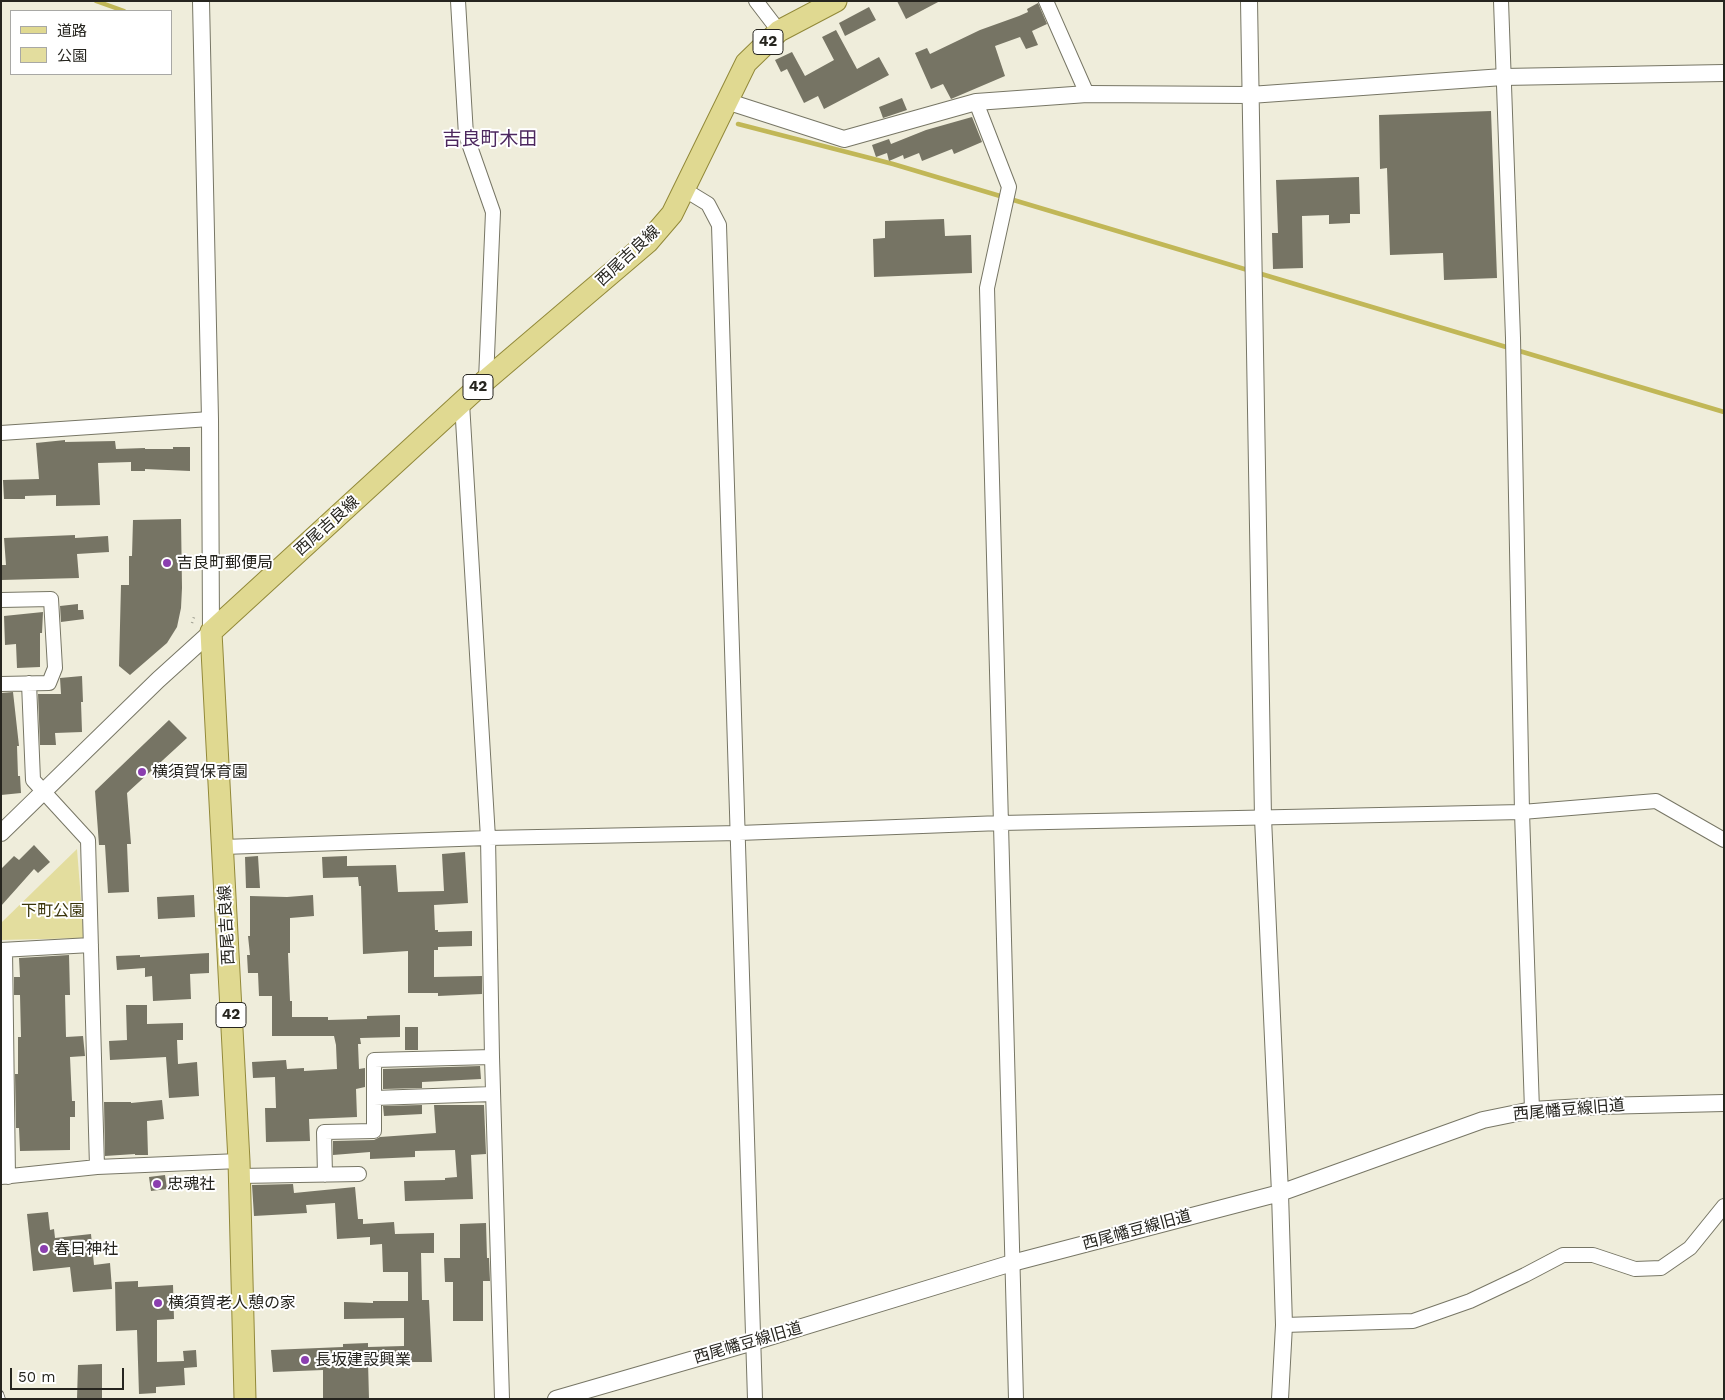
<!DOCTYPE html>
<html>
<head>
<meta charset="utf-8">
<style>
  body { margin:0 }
  #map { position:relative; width:1725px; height:1400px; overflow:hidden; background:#efeddb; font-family:"Work Sans","Noto Sans JP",sans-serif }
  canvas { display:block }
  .frame { position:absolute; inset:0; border:2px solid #26251f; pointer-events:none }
  .legend { position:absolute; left:10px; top:10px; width:162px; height:65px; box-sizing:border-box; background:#fff; border:1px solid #a8a8a5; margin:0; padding:6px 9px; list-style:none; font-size:15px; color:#26251f }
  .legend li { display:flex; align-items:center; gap:10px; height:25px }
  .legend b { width:25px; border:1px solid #a8a8a5 }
  .scale { position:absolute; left:10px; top:1368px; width:114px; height:22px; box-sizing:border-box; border:2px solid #26251f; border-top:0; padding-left:6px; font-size:15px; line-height:18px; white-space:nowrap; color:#26251f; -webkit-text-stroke:4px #fff; paint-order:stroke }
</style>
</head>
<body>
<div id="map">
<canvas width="1725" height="1400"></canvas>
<div class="frame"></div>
<ul class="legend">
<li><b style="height:6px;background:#e0d991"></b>道路</li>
<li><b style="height:14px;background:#e3dd9e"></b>公園</li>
</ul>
<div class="scale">50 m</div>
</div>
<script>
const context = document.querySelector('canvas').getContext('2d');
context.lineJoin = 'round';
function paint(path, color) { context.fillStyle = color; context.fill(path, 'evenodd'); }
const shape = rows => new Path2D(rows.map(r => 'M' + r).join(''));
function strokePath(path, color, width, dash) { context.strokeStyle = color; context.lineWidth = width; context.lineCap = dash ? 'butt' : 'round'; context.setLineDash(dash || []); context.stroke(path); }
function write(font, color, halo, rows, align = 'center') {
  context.font = font + ' "Work Sans","Noto Sans JP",sans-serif'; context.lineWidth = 4; context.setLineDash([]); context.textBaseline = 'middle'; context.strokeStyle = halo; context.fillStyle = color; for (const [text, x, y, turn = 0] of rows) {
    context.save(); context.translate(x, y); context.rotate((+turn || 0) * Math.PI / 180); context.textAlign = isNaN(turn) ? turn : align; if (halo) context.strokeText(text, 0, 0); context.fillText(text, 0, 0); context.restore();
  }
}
const green = shape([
  [77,849,84,938,1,940,1,923]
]);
const stream = shape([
  [96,1,124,11],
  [738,124,893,164,1251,271],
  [1258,273,1724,412]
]);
const building = shape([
  [897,1,940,1,906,19],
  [1038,3,1047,24,1032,31,1038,45,1026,49,1020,37,995,46,1005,76,951,99,943,84,931,89,915,53,927,48,930,54,980,30,1019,16,1028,12,1027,9],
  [869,7,876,20,845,36,839,23],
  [836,30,857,69,879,57,889,75,824,109,818,96,804,103,787,69,781,72,775,60,792,52,805,76,834,60,822,37],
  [902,98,907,110,883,118,879,107],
  [1491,111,1497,278,1444,280,1443,253,1390,255,1387,168,1380,169,1379,115],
  [972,117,982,142,954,154,952,149,922,161,919,153,904,159,903,155,889,161,887,153,876,157,872,145,889,139,891,144,926,130],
  [1359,177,1360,214,1350,214,1350,223,1329,224,1329,215,1302,216,1303,268,1273,269,1272,233,1278,233,1276,180],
  [944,219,945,236,971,235,972,273,874,277,873,239,885,238,885,221],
  [65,440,65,442,115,441,116,449,145,448,145,449,173,449,173,447,190,447,190,471,145,469,145,471,131,471,131,462,98,463,100,505,56,506,56,495,25,496,25,499,4,499,3,480,39,479,36,443],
  [181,519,182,588,181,608,177,627,167,643,130,675,119,666,121,585,129,585,129,556,132,556,133,520],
  [75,535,75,538,108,536,109,552,77,554,79,578,1,580,1,565,6,565,4,538],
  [78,604,78,610,83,610,84,619,61,622,60,606],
  [43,612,42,633,40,633,40,667,17,668,16,644,5,645,4,616],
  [82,676,83,702,81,702,82,732,55,733,56,745,40,745,38,694,61,694,60,678],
  [13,692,19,746,17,746,18,776,20,776,21,793,1,795,1,693],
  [169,720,187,738,127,793,131,844,127,844,129,892,108,893,105,845,99,845,95,791],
  [34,845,50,862,38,873,34,869,1,906,1,869,14,856,19,860],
  [465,852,468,903,434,905,435,930,438,930,438,932,472,931,472,946,438,947,438,950,434,950,434,977,482,976,482,994,438,996,438,993,408,993,408,951,363,954,361,886,359,886,358,877,323,878,322,857,347,856,347,866,396,865,398,892,444,891,442,854],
  [258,856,260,888,246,888,245,857],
  [194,895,195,917,158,919,157,897],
  [313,895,314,916,290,918,290,953,288,953,290,1001,292,1001,292,1017,328,1017,328,1020,367,1019,367,1016,400,1015,400,1037,360,1038,361,1044,358,1044,359,1069,365,1068,365,1087,356,1089,357,1117,309,1119,310,1141,266,1142,265,1108,276,1108,275,1077,253,1078,252,1062,286,1060,287,1069,304,1068,304,1071,337,1069,336,1045,334,1036,272,1036,272,996,259,996,258,973,248,973,247,955,250,955,248,936,250,936,250,896,287,897],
  [209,953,209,973,190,974,191,999,153,1001,152,976,145,977,145,968,117,970,116,956,140,955,140,957],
  [69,955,70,995,65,995,66,1037,83,1036,85,1056,70,1057,72,1101,75,1101,75,1117,70,1117,70,1150,20,1151,19,1128,16,1128,15,1074,18,1074,18,1037,21,1037,20,995,14,995,14,977,20,977,19,958],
  [126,1005,147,1005,147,1024,183,1023,183,1040,177,1040,178,1064,197,1062,199,1096,169,1098,166,1057,110,1060,109,1041,127,1040],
  [405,1027,418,1027,418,1050,405,1050],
  [480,1066,481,1079,422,1082,422,1088,383,1089,383,1069],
  [162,1100,164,1119,147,1121,148,1155,135,1155,135,1154,105,1156,104,1102,131,1102,131,1103],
  [422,1105,422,1114,384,1116,383,1106],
  [434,1105,484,1105,486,1154,471,1155,473,1199,405,1201,404,1181,445,1180,445,1178,457,1177,455,1150,415,1151,415,1157,370,1159,370,1152,333,1155,333,1141,374,1140,380,1137,436,1133],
  [165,1175,167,1189,151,1191,149,1177],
  [293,1184,294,1193,355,1187,358,1219,363,1219,363,1224,394,1222,395,1234,434,1233,434,1253,421,1253,422,1300,429,1300,432,1362,408,1362,408,1359,368,1361,369,1399,323,1399,323,1370,273,1372,271,1350,343,1347,343,1344,368,1343,368,1347,404,1346,404,1318,344,1319,344,1302,373,1303,373,1301,408,1301,408,1272,383,1272,382,1244,370,1245,370,1237,337,1239,335,1203,306,1205,307,1213,254,1216,252,1185],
  [48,1212,50,1230,54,1229,55,1238,91,1234,94,1265,110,1263,112,1289,73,1292,70,1267,33,1271,27,1214],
  [486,1223,487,1258,489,1258,490,1281,483,1281,483,1321,453,1321,453,1282,445,1282,444,1258,460,1258,460,1224],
  [138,1281,138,1287,173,1285,174,1319,157,1320,157,1362,184,1361,183,1351,196,1350,197,1367,184,1368,185,1385,156,1387,156,1393,139,1394,137,1330,116,1331,115,1282],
  [102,1364,102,1399,77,1399,78,1365]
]);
const path = shape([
  [192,623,195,614]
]);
const minor = shape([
  [458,1,466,135,493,212,486,380],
  [756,1,779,31],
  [1046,1,1087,94],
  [1501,1,1513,338,1522,812,1532,1110],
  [976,102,1009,187,987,288,1016,1399],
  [685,190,708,204,719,225,755,1399],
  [462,403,488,838,492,1057,502,1399],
  [1,433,210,419],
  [1,600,51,599,55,668,49,683,1,684],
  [29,683,33,780,88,840,97,1167],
  [223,847,488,838,739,833,1001,823,1522,812,1656,801,1724,840],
  [1,950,91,945],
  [5,950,8,1177],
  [374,1098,493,1094],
  [325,1175,324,1132,374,1131,374,1060,492,1057],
  [239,1176,359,1174],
  [1,1177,97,1167,239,1161],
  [1284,1325,1413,1321,1470,1301,1525,1275,1563,1255,1593,1255,1635,1269,1661,1268,1690,1248,1724,1206]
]);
const tertiary = shape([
  [1249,1,1263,818,1280,1193,1284,1325,1280,1399],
  [726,101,844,139,976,102,1087,94,1250,95,1503,77,1724,73],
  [1,833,158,680,211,632,210,419,201,1],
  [556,1399,753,1342,1012,1263,1280,1193,1483,1120,1532,1110,1599,1106,1724,1103]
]);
const primary = shape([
  [245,1399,239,1161,211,632,486,380,648,242,672,214,746,63,779,31,836,1]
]);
const rail = shape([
  [1,1393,3,1399]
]);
const markers = [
  [167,563,5,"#8b3eaf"],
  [142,772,5,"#8b3eaf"],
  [157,1184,5,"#8b3eaf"],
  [44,1249,5,"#8b3eaf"],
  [158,1303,5,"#8b3eaf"],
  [305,1360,5,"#8b3eaf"]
];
const shields = [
  [768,42,30],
  [478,387,30],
  [231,1015,30]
];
const shieldNames = [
  ["42",768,42],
  ["42",478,387],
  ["42",231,1015]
];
const streetNames = [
  ["西尾吉良線",628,256,-43],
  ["西尾吉良線",327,526,-42],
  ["西尾吉良線",227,925,-93],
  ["西尾幡豆線旧道",1569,1110,-5],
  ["西尾幡豆線旧道",1137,1230,-15],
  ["西尾幡豆線旧道",748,1343,-16]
];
const poiNames = [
  ["吉良町郵便局",177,563],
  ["横須賀保育園",152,772],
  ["忠魂社",167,1184],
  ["春日神社",54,1249],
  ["横須賀老人憩の家",168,1303],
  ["長坂建設興業",315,1360]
];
const parkNames = [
  ["下町公園",53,911]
];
const quarterNames = [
  ["吉良町木田",490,139]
];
paint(green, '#e3dd9e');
strokePath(stream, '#c1b757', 4.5);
paint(building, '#767464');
strokePath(minor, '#777665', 16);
strokePath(tertiary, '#777665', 18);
strokePath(primary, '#928939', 23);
strokePath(path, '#9b9a8d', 2.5, [1, 4]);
strokePath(minor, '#fff', 14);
strokePath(tertiary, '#fff', 16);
strokePath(primary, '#e0d991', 21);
strokePath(rail, '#58574e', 5.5);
strokePath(rail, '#fff', 4, [11]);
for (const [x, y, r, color] of markers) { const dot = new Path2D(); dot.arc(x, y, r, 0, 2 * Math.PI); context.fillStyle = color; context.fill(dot); strokePath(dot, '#fff', 2); }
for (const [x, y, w] of shields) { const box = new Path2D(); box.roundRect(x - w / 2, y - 12.5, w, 25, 4); context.fillStyle = '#fff'; context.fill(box); strokePath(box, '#26251f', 1); }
write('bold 15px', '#26251f', null, shieldNames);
write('16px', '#26251f', '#fff', streetNames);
write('16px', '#26251f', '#fff', poiNames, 'left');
write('16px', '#3a350b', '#fff', parkNames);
write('19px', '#4c275e', '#fff', quarterNames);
</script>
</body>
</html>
